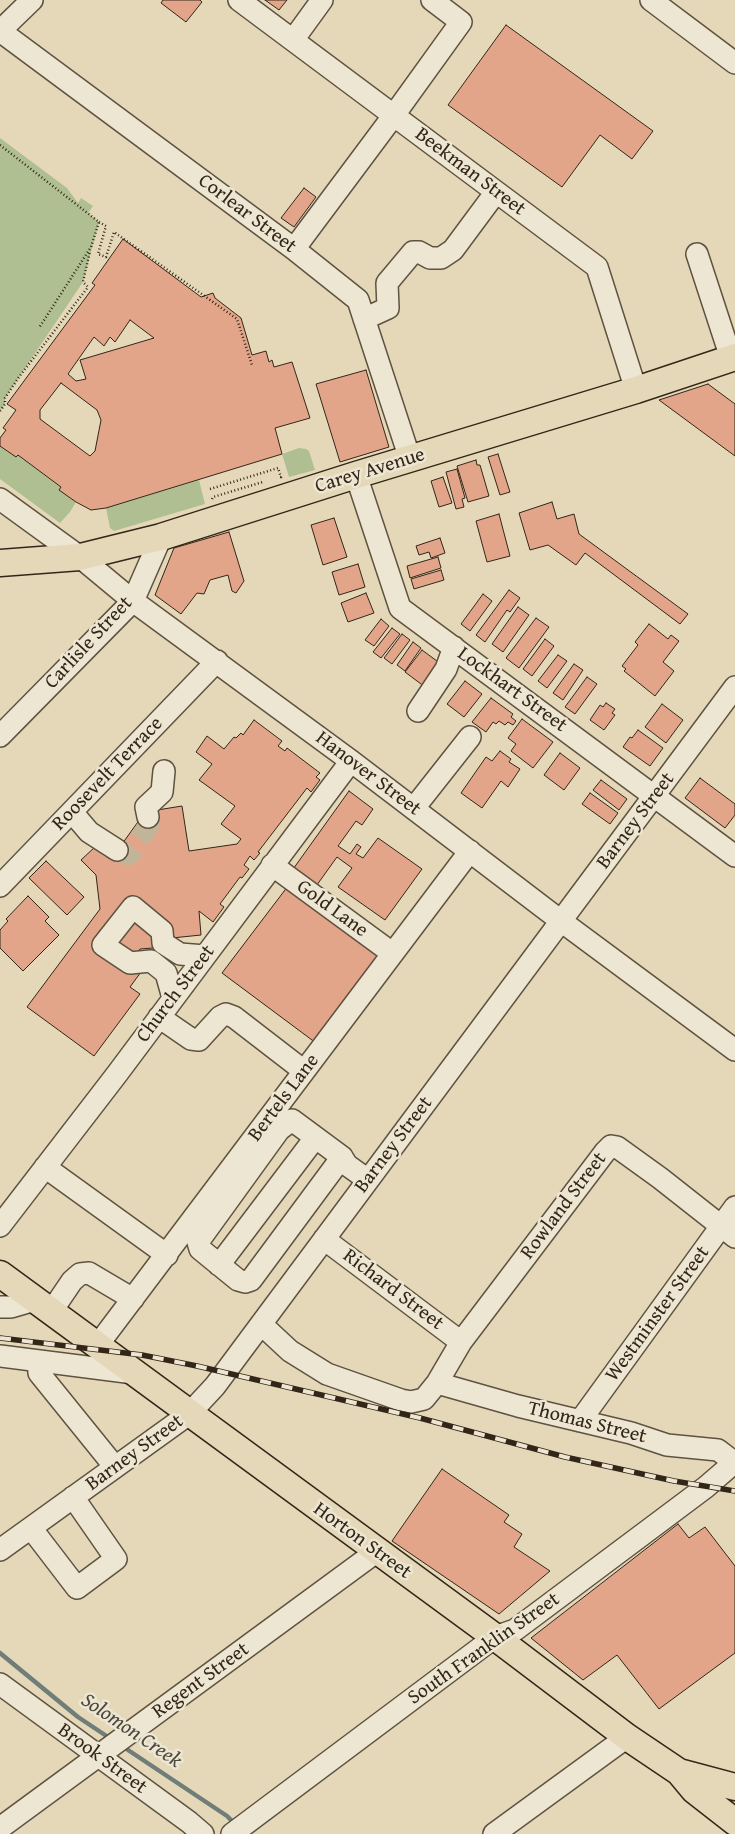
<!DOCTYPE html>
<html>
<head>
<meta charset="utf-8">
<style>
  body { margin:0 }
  canvas { display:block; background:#e4d8b9 }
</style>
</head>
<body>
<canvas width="735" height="1834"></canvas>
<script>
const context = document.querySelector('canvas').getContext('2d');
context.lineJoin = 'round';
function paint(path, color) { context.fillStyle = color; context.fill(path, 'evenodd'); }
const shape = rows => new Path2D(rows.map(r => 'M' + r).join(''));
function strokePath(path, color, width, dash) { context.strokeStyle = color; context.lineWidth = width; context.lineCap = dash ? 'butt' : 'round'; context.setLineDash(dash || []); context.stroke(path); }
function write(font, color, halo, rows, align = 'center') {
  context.font = font + ' "Gentium Book Plus",serif'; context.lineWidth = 5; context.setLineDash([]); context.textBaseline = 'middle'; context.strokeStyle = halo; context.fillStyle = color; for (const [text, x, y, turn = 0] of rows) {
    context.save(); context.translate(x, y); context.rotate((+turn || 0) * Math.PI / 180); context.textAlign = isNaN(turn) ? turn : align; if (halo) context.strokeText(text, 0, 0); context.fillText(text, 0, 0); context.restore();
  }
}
const green = shape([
  [0,138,67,188,78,203,81,198,93,206,88,213,99,222,83,282,5,398,5,404,0,411],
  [0,446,16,457,18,455,61,487,59,490,76,502,70,512,60,523,0,479],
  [299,448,306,449,309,451,315,470,289,477,282,454],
  [199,480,205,504,114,531,110,528,106,508]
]);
const stream = shape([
  [0,1653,78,1717,111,1739],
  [122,1746,227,1816,235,1824]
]);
const building = shape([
  [163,0,200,0,202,2,186,22,161,3,163,0],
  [265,0,287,0,279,10,265,0],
  [506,25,653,131,632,159,600,135,562,187,448,105,506,25],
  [304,188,316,197,294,227,281,218,304,188],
  [123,239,201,297,213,293,215,298,241,318,252,355,266,351,269,362,272,360,274,367,292,362,310,418,275,428,282,454,106,508,91,510,76,502,59,490,61,487,18,455,16,457,0,446,0,438,6,430,3,428,16,410,7,404,95,285,92,283,123,239],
  [130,320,154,338,80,360,86,379,76,381,68,374,94,337,104,346,110,337,115,342,130,320],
  [61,383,97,410,101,420,95,451,90,456,40,419,40,410,61,383],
  [366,370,389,447,340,462,316,384,366,370],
  [708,384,735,404,735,456,659,400,708,384],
  [498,454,510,492,500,495,488,457,498,454],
  [476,460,477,465,480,465,489,496,468,502,457,466,476,460],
  [457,469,465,498,462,499,464,507,456,509,446,472,457,469],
  [443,477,452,503,439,507,431,481,443,477],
  [552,502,557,519,574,514,579,534,688,614,680,624,585,553,576,565,548,545,530,550,519,513,552,502],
  [499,514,510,556,487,562,476,521,499,514],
  [334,518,347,557,323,565,311,525,334,518],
  [229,532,244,581,236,593,232,591,228,575,210,580,204,594,197,593,181,614,155,595,174,548,229,532],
  [440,538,445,553,431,558,429,552,419,555,416,546,440,538],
  [438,557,441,568,410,578,407,566,438,557],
  [358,564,365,587,339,595,332,572,358,564],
  [441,570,444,580,414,589,411,579,441,570],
  [509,590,520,598,510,612,507,610,485,642,476,635,509,590],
  [366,593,374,613,348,622,341,603,366,593],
  [483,594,492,601,470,631,461,624,483,594],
  [518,607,529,615,503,652,492,644,518,607],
  [536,618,549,627,519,668,506,658,536,618],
  [381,619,389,626,374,646,365,640,381,619],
  [649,624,668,639,671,635,679,641,663,662,674,671,655,696,624,671,626,669,622,666,638,645,635,642,649,624],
  [392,628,400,634,381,658,373,652,392,628],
  [402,634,410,640,392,664,384,658,402,634],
  [545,639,554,646,532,676,523,669,545,639],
  [413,642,421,648,405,671,397,665,413,642],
  [422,650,441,664,425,687,405,672,422,650],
  [558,655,567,661,547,688,538,681,558,655],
  [574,664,583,670,563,700,553,693,574,664],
  [587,677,597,684,575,714,565,707,587,677],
  [465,681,482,694,464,717,447,704,465,681],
  [491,698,513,714,511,717,516,721,513,725,508,722,505,725,499,721,496,724,493,722,486,732,472,722,491,698],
  [606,703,615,709,612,713,615,715,604,730,590,720,600,705,603,707,606,703],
  [662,704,683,720,666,743,645,727,662,704],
  [522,719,553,742,533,768,511,751,516,744,508,738,522,719],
  [254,720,282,741,278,746,285,751,287,748,320,773,316,777,320,780,311,792,307,788,258,852,260,853,254,860,250,856,244,865,249,869,242,878,240,877,220,904,224,907,213,922,199,911,201,935,172,938,151,932,153,948,140,949,130,963,141,972,130,987,140,994,94,1056,27,1007,100,909,96,875,81,860,96,846,108,858,112,858,140,819,151,811,182,806,189,851,237,844,241,839,221,824,235,806,199,780,212,764,196,752,207,736,224,749,234,737,236,738,241,733,243,735,254,720],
  [638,730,663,748,650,766,623,747,630,737,632,738,638,730],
  [500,751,511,759,509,762,520,769,508,787,501,781,482,808,461,793,486,757,492,761,500,751],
  [560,753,580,768,564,790,544,775,560,753],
  [700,778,735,804,735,815,725,828,685,798,700,778],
  [601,780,627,799,619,810,593,790,601,780],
  [349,791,373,809,362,825,356,821,338,846,350,854,357,844,361,847,356,854,363,858,378,838,422,869,385,920,338,887,352,868,337,857,314,889,291,872,349,791],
  [590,793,618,813,610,824,582,804,590,793],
  [46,861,84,897,67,915,29,878,46,861],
  [288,886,381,955,316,1043,222,973,288,886],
  [28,896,49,917,45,921,59,935,23,971,0,948,0,930,8,921,6,919,28,896],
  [442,1469,509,1515,504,1522,522,1534,514,1547,550,1571,499,1614,392,1541,442,1469],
  [678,1524,689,1538,705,1527,735,1566,735,1653,659,1709,617,1655,583,1680,531,1638,678,1524]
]);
const minorTunnel = shape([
  [117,850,129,855,149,825,148,817]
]);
const path = shape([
  [0,145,99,222,91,247,39,328],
  [99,222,106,226,98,254,106,257,114,232,237,319,252,365],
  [0,411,5,404,5,398,19,377,88,287,83,282,90,251],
  [210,489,278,468,281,477,280,477],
  [212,499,213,497,263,482]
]);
const minor = shape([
  [239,0,597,267,636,390],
  [651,0,735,63],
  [0,31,294,249,358,300,410,459],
  [0,31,32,0],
  [293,40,322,0],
  [294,249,394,115,461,22,432,0],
  [697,254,731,358],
  [364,319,388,308,387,283,413,252,419,252,430,258,441,258,453,250,496,192],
  [356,475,400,608,735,856],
  [0,499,80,557,133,601,351,761,561,921,735,1050],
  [418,711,446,669,454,647],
  [0,736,133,601,161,537],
  [414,808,470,737],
  [72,812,89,832,117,850],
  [148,817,146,807,162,792,164,771],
  [272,865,392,953],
  [0,886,217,661],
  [173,998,166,973,151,961,130,963,103,945,133,907,162,931,163,943,180,954,205,956],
  [159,1017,191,1039,199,1040,220,1017,226,1014,234,1017,304,1071],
  [342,1157,251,1280,245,1282,238,1280,200,1249,198,1242,279,1130,292,1120,342,1157,347,1165,368,1180],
  [45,1167,167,1255],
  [0,1226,117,1074,351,761],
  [324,1239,461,1342],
  [219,1265,315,1138],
  [0,1307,11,1307,35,1300],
  [51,1312,72,1281,80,1274,89,1273,133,1299],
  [261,1324,290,1351,327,1374,401,1400,411,1402,424,1399,437,1383,461,1342,605,1152,611,1146,617,1147,660,1178,735,1237],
  [97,1346,470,851],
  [0,1356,134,1373],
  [38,1361,39,1373,115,1467],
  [437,1383,518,1406,631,1433,667,1445,718,1450,735,1463],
  [580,1421,735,1207],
  [31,1528,77,1588,116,1559,73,1497],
  [0,1550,189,1414,215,1386,735,687],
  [0,1684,189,1822,203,1834],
  [0,1828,376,1552],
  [232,1834,495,1637,515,1630,706,1487,735,1462],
  [494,1834,627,1737]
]);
const major = shape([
  [0,563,80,557,161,537,356,475,636,390,735,357],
  [0,1274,495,1637,627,1737,679,1772,735,1787],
  [679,1772,694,1790,735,1822]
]);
const rail = shape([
  [0,1338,142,1355,197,1366,420,1418,565,1457,674,1481,735,1491]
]);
const streetNames = [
  ["Beekman Street",470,172,37],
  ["Corlear Street",247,214,37],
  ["Carey Avenue",370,471,-17],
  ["Carlisle Street",89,643,-47],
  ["Lockhart Street",512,690,36],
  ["Roosevelt Terrace",108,774,-46],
  ["Hanover Street",368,774,37],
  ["Barney Street",636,821,-53],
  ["Gold Lane",332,909,36],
  ["Church Street",176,994,-53],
  ["Bertels Lane",284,1098,-53],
  ["Barney Street",394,1145,-53],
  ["Rowland Street",564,1206,-53],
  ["Richard Street",393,1290,37],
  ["Westminster Street",658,1314,-54],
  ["Thomas Street",587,1423,14],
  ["Barney Street",135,1453,-36],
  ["Horton Street",362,1541,36],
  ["South Franklin Street",484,1649,-35],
  ["Regent Street",201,1681,-36],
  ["Brook Street",102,1759,36]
];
const waterNames = [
  ["Solomon Creek",131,1731,34]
];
paint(green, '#b0bf92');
strokePath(stream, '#717d79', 4.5);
paint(building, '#e2a589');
strokePath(building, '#332618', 1);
strokePath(minorTunnel, '#c1b499', 21, [21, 11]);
strokePath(minor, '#5f5240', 24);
strokePath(major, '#332618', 29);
strokePath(path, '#332618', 2.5, [1, 2.5]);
strokePath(minor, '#ede6d2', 21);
strokePath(major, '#e4d8b9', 26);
strokePath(rail, '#332618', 5.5);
strokePath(rail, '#ede6d2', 4, [11]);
write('20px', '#332618', '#ede6d2', streetNames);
write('italic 21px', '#4d4a40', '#ede6d2', waterNames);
</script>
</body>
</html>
